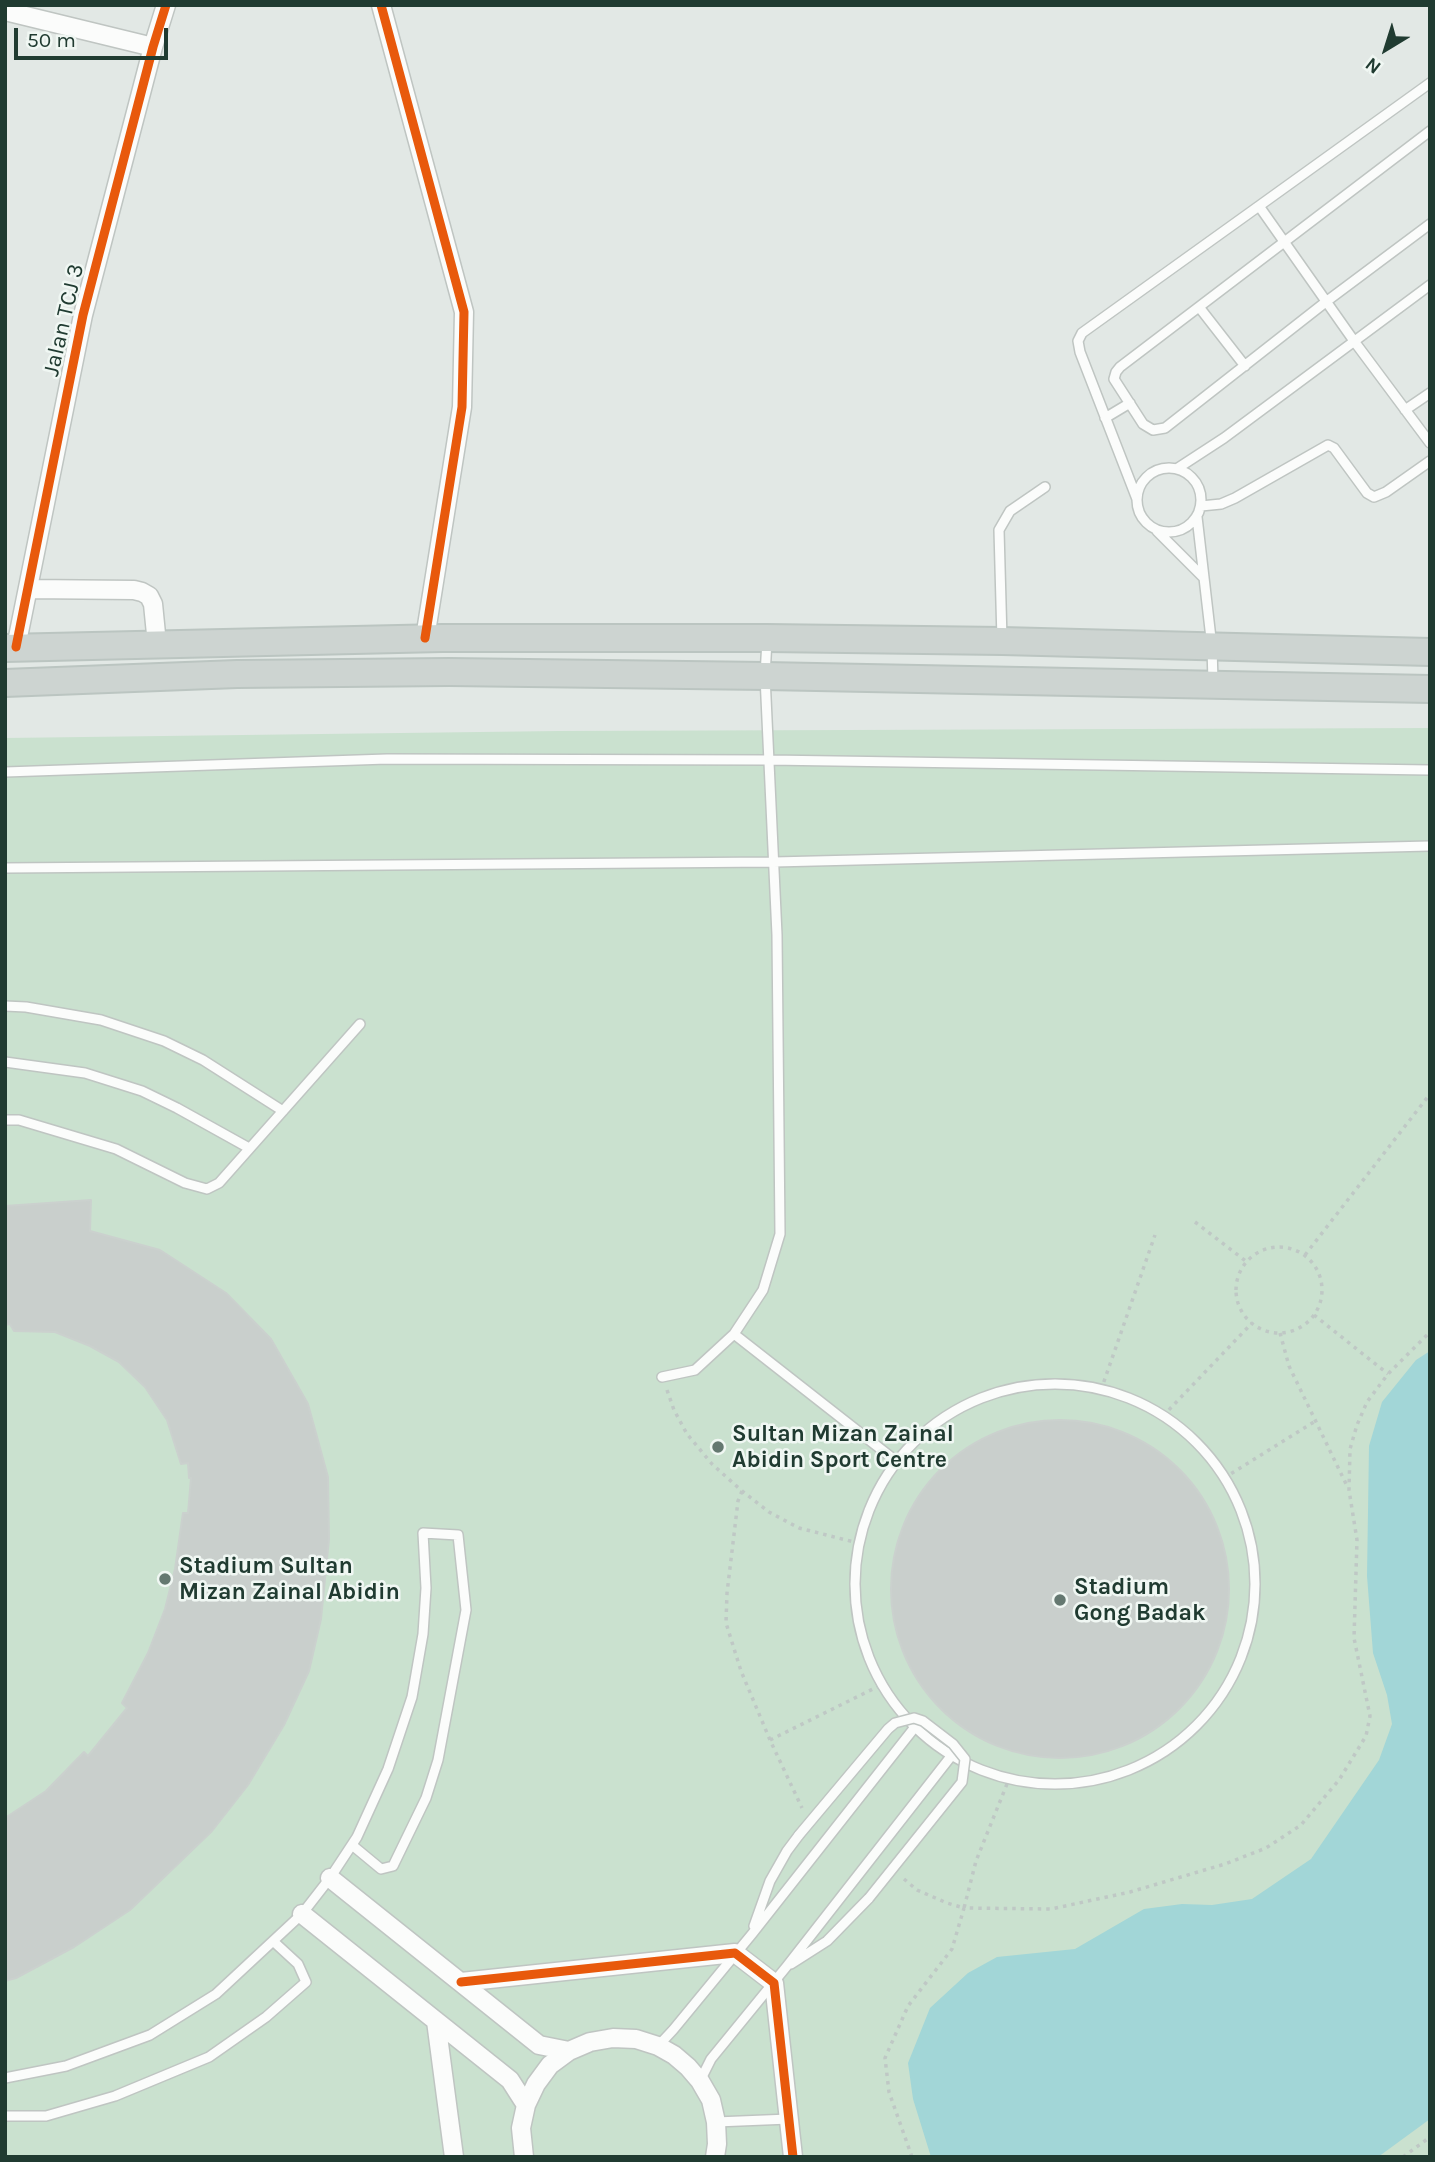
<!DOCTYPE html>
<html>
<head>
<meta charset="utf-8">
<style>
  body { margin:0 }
  #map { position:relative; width:1435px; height:2162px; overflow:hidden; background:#e2e8e5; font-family:Karla,sans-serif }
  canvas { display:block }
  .frame { position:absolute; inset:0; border:7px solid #203b31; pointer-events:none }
  .north { position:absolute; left:1351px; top:14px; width:70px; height:70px; -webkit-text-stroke:5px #f0f7f3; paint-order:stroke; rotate:218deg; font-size:19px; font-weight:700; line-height:28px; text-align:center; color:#203b31 }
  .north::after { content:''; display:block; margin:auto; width:24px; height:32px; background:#203b31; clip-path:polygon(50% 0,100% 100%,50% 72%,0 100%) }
  .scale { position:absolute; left:14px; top:28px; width:154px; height:32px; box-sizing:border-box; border:4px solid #203b31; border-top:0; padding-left:9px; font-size:21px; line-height:24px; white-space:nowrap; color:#203b31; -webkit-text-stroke:5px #f0f7f3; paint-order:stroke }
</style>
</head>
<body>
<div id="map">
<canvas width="1435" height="2162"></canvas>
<div class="frame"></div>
<div class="north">N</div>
<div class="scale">50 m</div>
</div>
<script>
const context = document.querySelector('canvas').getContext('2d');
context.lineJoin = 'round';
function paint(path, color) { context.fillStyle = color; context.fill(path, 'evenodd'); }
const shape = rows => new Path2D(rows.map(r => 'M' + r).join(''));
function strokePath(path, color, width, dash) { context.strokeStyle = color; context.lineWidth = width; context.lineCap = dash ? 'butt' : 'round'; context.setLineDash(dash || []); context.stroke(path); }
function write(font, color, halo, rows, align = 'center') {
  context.font = font + ' Karla,sans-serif'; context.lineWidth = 5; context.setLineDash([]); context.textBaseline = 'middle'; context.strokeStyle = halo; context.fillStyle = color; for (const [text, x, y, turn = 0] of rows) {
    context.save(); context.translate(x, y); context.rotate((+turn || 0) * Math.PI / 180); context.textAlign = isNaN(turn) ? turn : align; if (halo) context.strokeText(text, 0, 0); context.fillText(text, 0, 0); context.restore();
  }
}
const green = shape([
  [1430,728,1430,2157,5,2157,5,738,559,731]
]);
const water = shape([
  [1430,1351,1430,2119,1378,2157,931,2157,913,2099,908,2063,930,2008,968,1973,997,1957,1075,1949,1144,1909,1182,1904,1212,1905,1252,1899,1311,1859,1379,1760,1392,1724,1387,1695,1373,1653,1367,1576,1369,1446,1382,1402,1416,1360]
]);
const building = shape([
  [91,1200,90,1231,160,1250,226,1293,271,1339,308,1404,328,1477,329,1539,321,1619,309,1671,284,1725,248,1785,212,1831,130,1910,74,1947,16,1978,5,1981,5,1818,46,1791,84,1752,88,1756,127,1708,122,1703,148,1653,165,1609,175,1569,183,1513,188,1513,191,1478,189,1478,188,1463,181,1464,167,1420,145,1387,119,1362,90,1346,55,1332,14,1331,10,1324,5,1325,5,1206,91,1200],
  '891 1589a169 169 0 1 1 338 0a169 169 0 1 1-338 0Z'
]);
const path = shape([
  [1195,1222,1247,1262],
  '1236 1290a43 43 0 1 1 86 0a43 43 0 1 1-86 0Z',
  [1305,1255,1430,1094],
  [1314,1315,1388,1374],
  [1280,1333,1289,1366,1348,1488],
  [667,1390,674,1410,687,1434,712,1464,742,1491,769,1512,799,1528,858,1543],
  [1101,1390,1155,1235],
  [1163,1416,1252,1323],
  [1224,1478,1317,1420],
  [742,1491,738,1501,727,1593,726,1623,741,1671,770,1740,802,1808],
  [770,1740,881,1685],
  [904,1879,917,1890,947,1903,964,1908,976,1861,1009,1779],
  [912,2157,889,2092,885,2058,908,2006,952,1949,964,1908,1051,1909,1130,1892,1225,1864,1266,1848,1301,1825,1339,1780,1366,1736,1370,1716,1354,1638,1357,1540,1349,1490,1350,1449,1357,1425,1367,1402,1388,1374,1430,1332],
  [1403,2157,1430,2137]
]);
const lane = shape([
  [1430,131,1120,367,1116,372,1114,379,1143,424,1153,430,1165,428,1327,301,1430,224],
  [1259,206,1430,83],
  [1199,307,1245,366],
  [1405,410,1430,393],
  [1105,418,1130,403],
  '1137 500a32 32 0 1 1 64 0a32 32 0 1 1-64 0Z',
  [1178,468,1224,438,1430,285],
  [1137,499,1080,352,1078,341,1082,333,1259,206,1354,341,1430,443],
  [1201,506,1221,504,1235,498,1328,445,1334,448,1367,493,1374,497,1386,492,1430,461],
  [1197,517,1212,647,1213,682],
  [1157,531,1203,577],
  [1002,640,999,530,1010,511,1045,487],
  [5,772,387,759,769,760,1430,770],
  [5,868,774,862,1430,846],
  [5,1006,26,1007,101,1020,164,1041,203,1060,283,1111],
  [5,1062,85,1073,142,1091,177,1108,249,1148],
  [5,1120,19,1120,116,1149,185,1183,207,1189,219,1183,360,1024],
  [734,1334,896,1461],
  [662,1377,695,1370,734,1334,763,1290,780,1234,777,935,765,676,767,640],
  '855 1584a200 200 0 1 1 400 0a200 200 0 1 1-400 0Z',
  [754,1926,770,1881,787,1851,799,1835],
  [791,1964,827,1941,869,1898],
  [658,2046,673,2030,752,1934,915,1727],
  [5,2078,66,2066,150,2035,216,1994,302,1914,330,1878,357,1837,388,1769,412,1697,423,1634,426,1588,423,1533,458,1535,466,1610,438,1760,426,1798,393,1866,381,1869,352,1845],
  [700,2081,711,2059,787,1966,952,1755],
  [5,2116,46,2116,115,2096,209,2057,266,2017,306,1982,298,1964,273,1941],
  [716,2122,789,2119]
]);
const street = shape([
  [381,5,464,312,462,407,425,638],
  [5,11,153,47],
  [28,589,134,590,142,592,149,596,153,604,157,644],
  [16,647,83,315,153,47,166,5],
  [330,1878,539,2045,569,2051],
  [302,1914,510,2080,526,2105],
  [461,1982,735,1953,774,1983,793,2157],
  [436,2021,454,2157],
  [524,2157,521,2128,526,2105,536,2084,550,2065,569,2051,590,2042,613,2038,636,2039,658,2046,674,2055,688,2067,700,2081,711,2100,716,2122,717,2144,715,2157]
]);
const primary = shape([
  [5,648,442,638,767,638,1002,641,1430,652],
  [5,683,237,674,449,672,765,676,1430,689]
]);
const laneBridge = shape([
  [799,1835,888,1729,895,1723,914,1718,923,1721,953,1744,965,1759,962,1782,869,1898]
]);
const cycleway = shape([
  [381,5,464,312,462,407,425,638],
  [16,647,83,315,153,47,166,5],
  [461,1982,735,1953,774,1983,793,2157]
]);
const markers = [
  [718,1447,7,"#647870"],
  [165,1579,7,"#647870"],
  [1060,1600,7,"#647870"]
];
const streetNames = [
  ["Jalan TCJ 3",64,320,-77]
];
const poiNames = [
  ["Sultan Mizan Zainal",732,1434],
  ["Abidin Sport Centre",732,1460],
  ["Stadium Sultan",179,1566],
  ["Mizan Zainal Abidin",179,1592],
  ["Stadium",1074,1587],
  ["Gong Badak",1074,1613]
];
paint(green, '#cae1cf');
paint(water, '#a2d6d7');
paint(building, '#c9cfcc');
strokePath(building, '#cbd1ce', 2);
strokePath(lane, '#bfc5c2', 12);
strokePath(street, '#bfc5c2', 21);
strokePath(primary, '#bbc5c1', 30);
strokePath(path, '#bfc8c5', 3.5, [3.5, 5]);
strokePath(lane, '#fbfcfb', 9);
strokePath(street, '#fbfcfb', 18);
strokePath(primary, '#cdd4d1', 26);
strokePath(laneBridge, '#bfc5c2', 12, []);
strokePath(laneBridge, '#fbfcfb', 9);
strokePath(cycleway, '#e8590c', 9);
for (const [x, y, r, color] of markers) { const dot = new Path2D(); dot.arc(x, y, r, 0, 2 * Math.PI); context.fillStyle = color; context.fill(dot); strokePath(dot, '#f0f7f3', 2.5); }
write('23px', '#203b31', '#f0f7f3', streetNames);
write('bold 23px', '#203b31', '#f0f7f3', poiNames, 'left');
</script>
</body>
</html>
